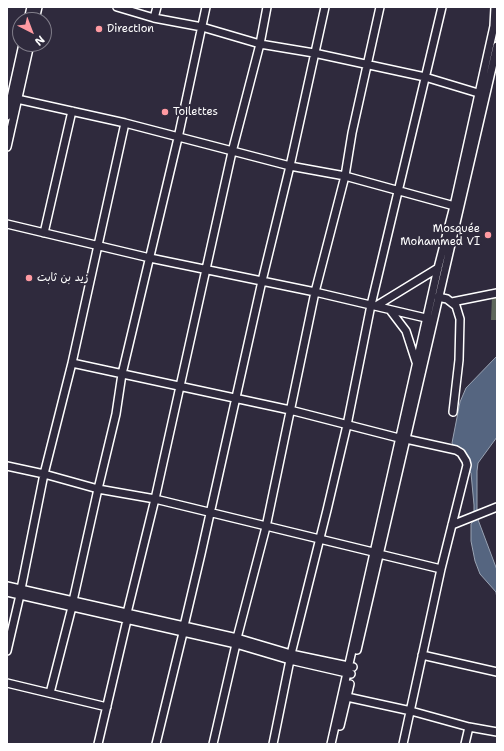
<!DOCTYPE html>
<html>
<head>
<meta charset="utf-8">
<style>
  body { margin:0 }
  #map { position:relative; width:504px; height:751px; overflow:hidden; background:#2f2a3d; font-family:"Shantell Sans",sans-serif }
  canvas { display:block }
  .frame { position:absolute; inset:0; border:8px solid #fff; pointer-events:none }
  .north { position:absolute; left:12px; top:12px; width:40px; height:40px; box-sizing:border-box; background:#2f2a3d; border:1px solid #827f8b; border-radius:50%; rotate:138deg; font-size:11px; font-weight:700; line-height:16px; text-align:center; color:#fff }
  .north::after { content:''; display:block; margin:auto; width:14px; height:18px; background:#ff9aa2; clip-path:polygon(50% 0,100% 100%,50% 72%,0 100%) }
</style>
</head>
<body>
<div id="map">
<canvas width="504" height="751"></canvas>
<div class="frame"></div>
<div class="north">N</div>
</div>
<script>
const context = document.querySelector('canvas').getContext('2d');
context.lineJoin = 'round';
function paint(path, color) { context.fillStyle = color; context.fill(path, 'evenodd'); }
const shape = rows => new Path2D(rows.map(r => 'M' + r).join(''));
function strokePath(path, color, width, dash) { context.strokeStyle = color; context.lineWidth = width; context.lineCap = dash ? 'butt' : 'round'; context.setLineDash(dash || []); context.stroke(path); }
function write(font, color, halo, rows, align = 'center') {
  context.font = font + ' "Shantell Sans","Playpen Sans Arabic",sans-serif'; context.lineWidth = 4; context.setLineDash([]); context.textBaseline = 'middle'; context.strokeStyle = halo; context.fillStyle = color; for (const [text, x, y, turn = 0] of rows) {
    context.save(); context.translate(x, y); context.rotate((+turn || 0) * Math.PI / 180); context.textAlign = isNaN(turn) ? turn : align; if (halo) context.strokeText(text, 0, 0); context.fillText(text, 0, 0); context.restore();
  }
}
const green = shape([
  [492,296,497,296,497,320,491,320]
]);
const water = shape([
  [497,356,497,437,478,463,477,471,477,517,497,570,497,599,496,592,480,574,475,561,471,541,471,524,474,520,474,505,471,473,463,463,452,443,460,402,466,388,497,356]
]);
const minor = shape([
  [117,7,154,18,202,27,260,44,314,53,425,77,478,93],
  [154,18,157,7],
  [28,20,31,7],
  [35,20,38,7],
  [17,99,125,123,290,166,345,176,458,207],
  [7,116,23,44],
  [125,123,72,363,290,410,399,438],
  [7,147,30,44],
  [7,224,150,258,315,292,430,319],
  [44,233,72,111],
  [438,297,447,299,456,306,460,319,459,360,453,412],
  [452,302,497,293],
  [376,306,438,268],
  [390,310,406,331,416,362],
  [7,466,44,474,98,489,155,499,373,552],
  [452,525,497,507],
  [379,554,441,569],
  [7,586,237,638,291,654,353,667],
  [21,589,44,474,72,363],
  [7,592,236,644,290,660,351,674],
  [73,601,98,489,116,414,122,374,178,138,206,7],
  [127,613,155,499,232,152,260,44,267,7],
  [184,626,201,554,262,281,290,166,325,7],
  [237,638,266,527,315,292,345,176,352,133,380,7],
  [357,650,497,46],
  [7,651,20,595],
  [291,654,327,510,347,425,371,305,442,7],
  [422,655,497,672],
  [7,683,107,707],
  [50,693,72,607],
  [347,697,411,711,469,727,497,732],
  [340,726,350,684],
  [98,744,127,620],
  [156,744,183,633],
  [213,744,236,644],
  [273,744,290,660],
  [331,744,438,268,454,206,494,26,495,7],
  [403,744,441,569,467,465,466,461,461,453,456,450,406,439],
  [465,744,469,727]
]);
const markers = [
  [99,29,4,"#ff9aa2"],
  [165,112,4,"#ff9aa2"],
  [488,235,4,"#ff9aa2"],
  [29,278,4,"#ff9aa2"]
];
const poiNames = [
  ["Direction",107,29],
  ["Toilettes",173,112],
  ["Mosquée",480,229,"right"],
  ["Mohammed VI",480,242,"right"],
  ["زيد بن ثابت",37,278]
];
paint(green, '#5f685c');
paint(water, '#556580');
strokePath(water, '#99a3b3', 1);
strokePath(minor, '#fff', 10);
strokePath(minor, '#2f2a3d', 7);
for (const [x, y, r, color] of markers) { const dot = new Path2D(); dot.arc(x, y, r, 0, 2 * Math.PI); context.fillStyle = color; context.fill(dot); strokePath(dot, '#2f2a3d', 1.5); }
write('11px', '#fff', '#2f2a3d', poiNames, 'left');
</script>
</body>
</html>
